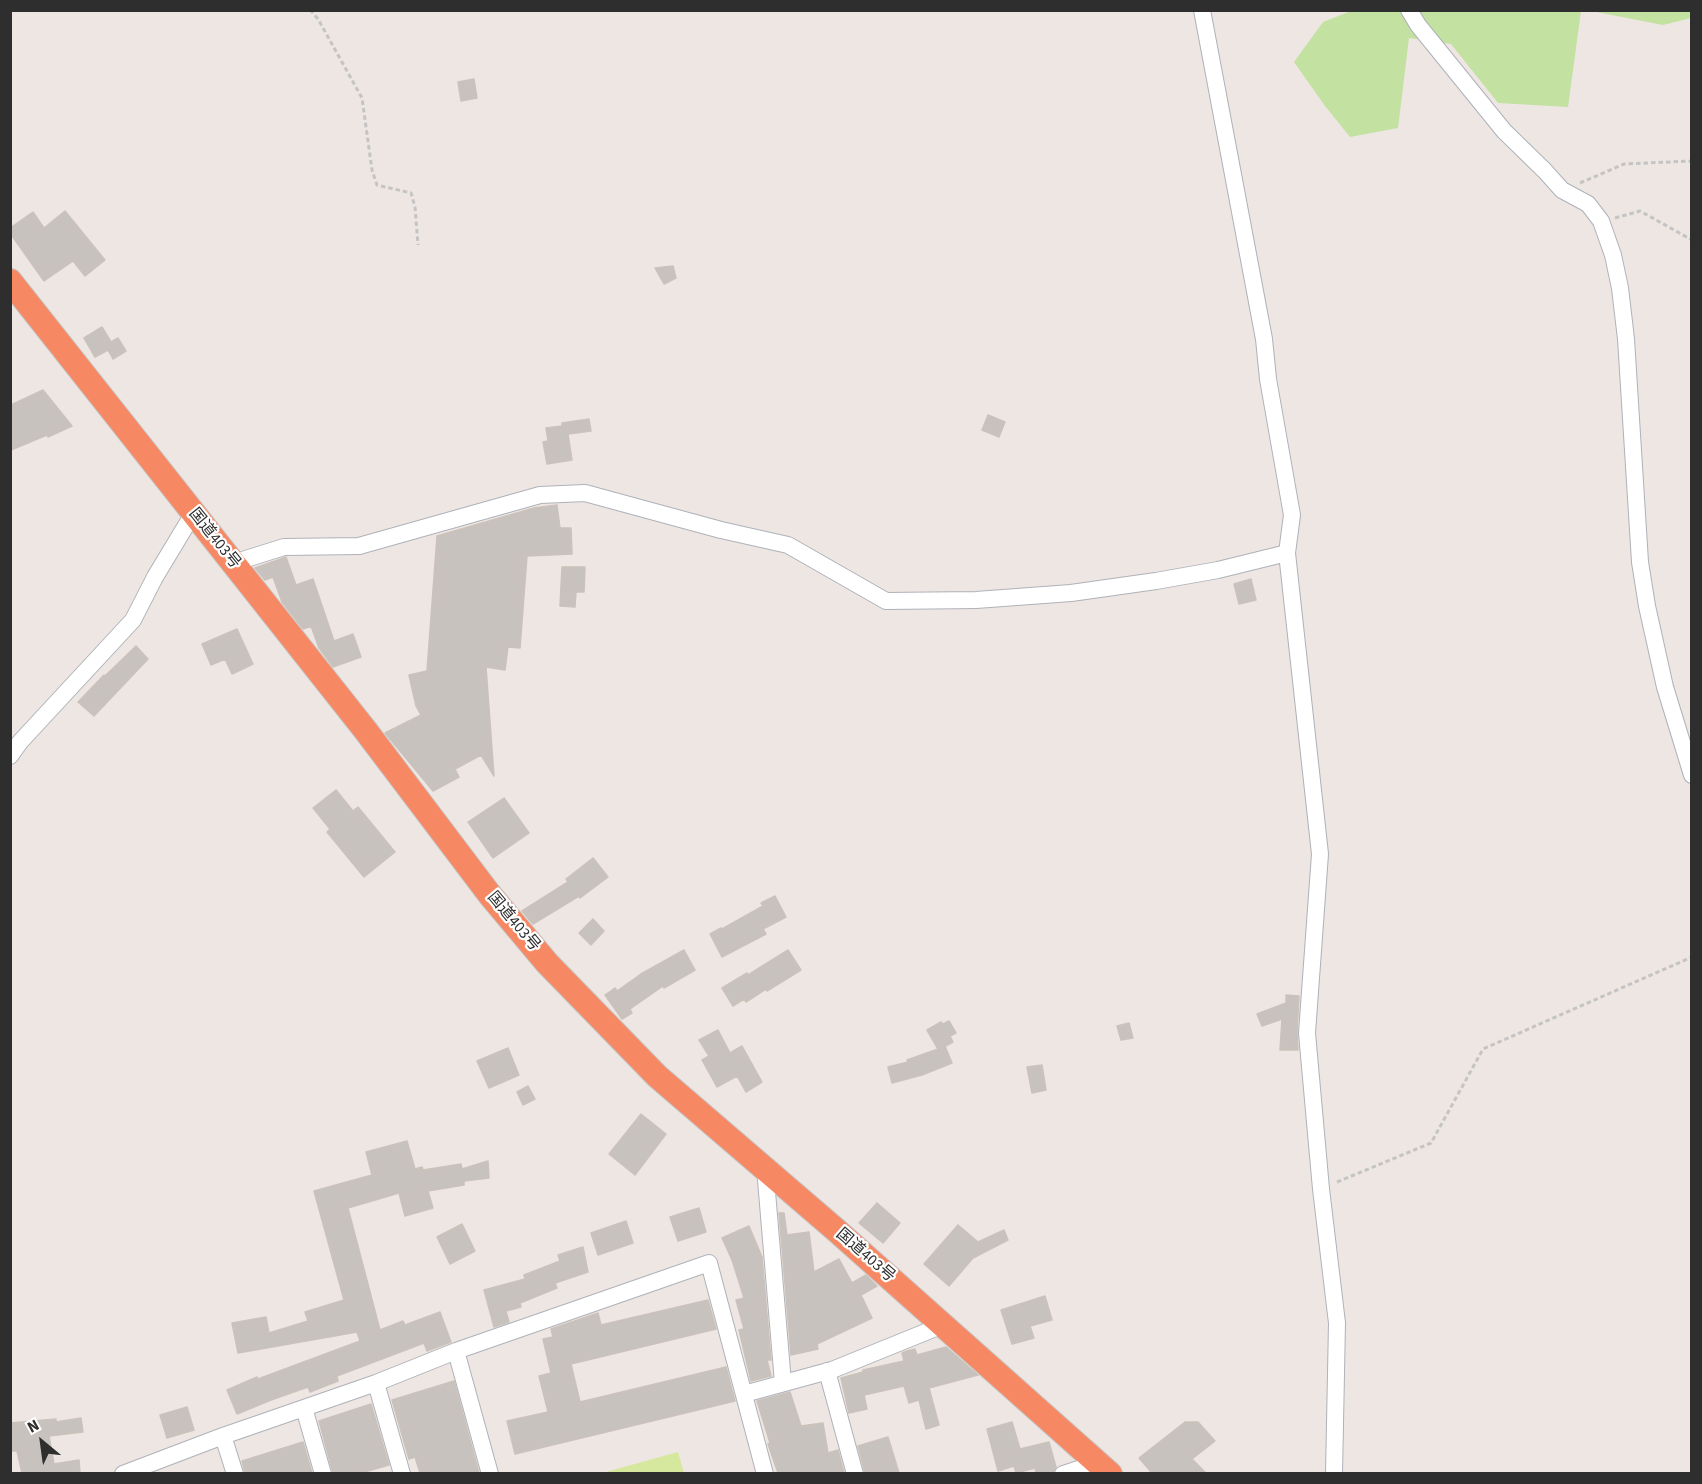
<!DOCTYPE html>
<html>
<head>
<meta charset="utf-8">
<style>
  body { margin:0 }
  #map { position:relative; width:1702px; height:1484px; overflow:hidden; background:#eee6e2; font-family:"Source Sans 3",sans-serif }
  canvas { display:block }
  .frame { position:absolute; inset:0; border:12px solid #2e2e2e; pointer-events:none }
  .north { position:absolute; left:12px; top:1412px; width:60px; height:60px; -webkit-text-stroke:4px #fff; paint-order:stroke; rotate:331deg; font-size:16px; font-weight:700; line-height:24px; text-align:center; color:#2e2e2e }
  .north::after { content:''; display:block; margin:auto; width:21px; height:27px; background:#2e2e2e; clip-path:polygon(50% 0,100% 100%,50% 72%,0 100%) }
</style>
</head>
<body>
<div id="map">
<canvas width="1702" height="1484"></canvas>
<div class="frame"></div>
<div class="north">N</div>
</div>
<script>
const context = document.querySelector('canvas').getContext('2d');
context.lineJoin = 'round';
function paint(path, color) { context.fillStyle = color; context.fill(path, 'evenodd'); }
const shape = rows => new Path2D(rows.map(r => 'M' + r).join(''));
function strokePath(path, color, width, dash) { context.strokeStyle = color; context.lineWidth = width; context.lineCap = dash ? 'butt' : 'round'; context.setLineDash(dash || []); context.stroke(path); }
function write(font, color, halo, rows, align = 'center') {
  context.font = font + ' "Source Sans 3","Noto Sans JP",sans-serif'; context.lineWidth = 4.5; context.setLineDash([]); context.textBaseline = 'middle'; context.strokeStyle = halo; context.fillStyle = color; for (const [text, x, y, turn = 0] of rows) {
    context.save(); context.translate(x, y); context.rotate((+turn || 0) * Math.PI / 180); context.textAlign = isNaN(turn) ? turn : align; if (halo) context.strokeText(text, 0, 0); context.fillText(text, 0, 0); context.restore();
  }
}
const green = shape([
  [1351,11,1581,11,1568,107,1498,103,1451,44,1409,38,1398,128,1350,137,1325,106,1294,62,1323,22],
  [1591,11,1691,11,1691,18,1663,25]
]);
const pitch = shape([
  [678,1452,684,1473,602,1473]
]);
const building = shape([
  [474,79,477,98,461,101,458,82,474,79],
  [65,211,105,260,85,276,73,261,44,281,10,233,10,228,33,212,44,228,65,211],
  [673,266,676,278,664,284,655,268,673,266],
  [102,327,111,342,118,338,126,351,113,359,108,350,95,357,84,338,102,327],
  [43,390,72,426,48,437,47,435,11,450,11,405,43,390],
  [988,415,1005,422,999,437,982,430,988,415],
  [589,419,591,431,568,434,572,460,547,464,543,442,548,441,546,428,562,426,562,423,589,419],
  [557,505,560,528,571,528,572,554,527,556,520,648,508,647,505,670,486,667,494,776,481,755,455,769,459,777,433,791,385,733,421,715,416,706,409,675,427,671,437,536,534,508,557,505],
  [286,557,296,585,313,579,334,641,353,634,361,657,333,667,319,648,311,626,303,629,282,602,273,577,265,580,255,568,286,557],
  [562,567,585,567,584,592,576,592,575,607,560,606,562,567],
  [1251,579,1256,600,1239,604,1234,584,1251,579],
  [237,629,253,664,232,674,225,659,211,665,202,644,237,629],
  [136,646,148,659,94,716,78,702,104,675,105,676,136,646],
  [336,790,353,811,358,807,395,852,364,877,327,832,330,829,313,808,336,790],
  [504,798,529,833,493,858,468,822,504,798],
  [593,858,608,877,580,898,579,896,533,924,522,911,568,882,566,879,593,858],
  [775,896,786,917,763,929,766,934,722,957,710,934,721,928,722,929,763,906,761,903,775,896],
  [593,919,604,931,591,945,579,933,593,919],
  [684,950,695,970,664,988,663,986,630,1009,632,1013,622,1019,605,995,615,988,617,991,641,974,684,950],
  [788,950,801,970,767,991,766,989,746,1002,744,999,733,1006,722,988,747,973,748,975,788,950],
  [1286,995,1299,996,1297,1032,1298,1050,1280,1050,1282,1019,1262,1026,1257,1014,1286,1003,1286,995],
  [949,1021,956,1033,950,1036,953,1042,942,1048,945,1046,952,1063,922,1075,892,1083,888,1067,908,1062,907,1060,938,1049,927,1030,941,1022,943,1024,949,1021],
  [1129,1023,1133,1038,1121,1040,1117,1026,1129,1023],
  [718,1030,730,1053,742,1046,762,1082,746,1092,737,1076,717,1087,702,1060,709,1056,699,1040,718,1030],
  [508,1048,519,1075,489,1088,477,1061,508,1048],
  [1042,1065,1046,1090,1032,1093,1027,1067,1042,1065],
  [528,1086,535,1099,523,1105,517,1092,528,1086],
  [641,1114,666,1134,635,1175,609,1154,641,1114],
  [407,1141,415,1169,422,1167,423,1170,461,1164,462,1169,488,1161,489,1178,464,1181,464,1185,428,1191,433,1208,405,1216,399,1193,348,1208,380,1330,403,1321,405,1325,440,1312,451,1342,427,1351,424,1343,337,1376,338,1381,310,1392,308,1387,271,1400,237,1414,227,1390,257,1377,258,1379,360,1341,357,1332,238,1353,232,1323,266,1317,269,1333,308,1321,305,1312,344,1300,314,1191,372,1175,366,1152,407,1141],
  [877,1203,900,1223,883,1243,859,1223,877,1203],
  [699,1208,706,1232,678,1241,670,1217,699,1208],
  [779,1213,784,1213,787,1235,809,1232,814,1272,839,1259,852,1283,866,1275,877,1286,861,1295,872,1318,817,1344,818,1349,791,1355,779,1213],
  [626,1221,633,1243,598,1255,591,1233,626,1221],
  [462,1224,475,1251,450,1264,437,1237,462,1224],
  [958,1225,978,1242,1004,1230,1008,1240,973,1258,949,1286,924,1264,958,1225],
  [749,1226,762,1257,771,1360,767,1360,771,1376,751,1381,739,1330,744,1329,736,1300,744,1298,732,1260,722,1238,749,1226],
  [583,1247,588,1272,555,1283,557,1288,520,1303,521,1307,506,1311,509,1322,494,1327,484,1290,525,1279,524,1275,560,1261,558,1255,583,1247],
  [1045,1296,1052,1320,1030,1326,1034,1338,1012,1344,1001,1310,1045,1296],
  [708,1300,716,1329,571,1364,580,1402,726,1367,735,1401,515,1454,507,1421,548,1412,539,1376,551,1373,543,1339,553,1337,551,1329,598,1313,601,1325,708,1300],
  [946,1347,978,1375,929,1388,939,1425,926,1429,919,1400,909,1403,904,1386,864,1395,867,1409,849,1413,841,1378,863,1372,863,1370,904,1361,902,1353,907,1351,915,1349,917,1355,946,1347],
  [454,1381,479,1473,420,1473,415,1457,409,1459,392,1400,454,1381],
  [790,1392,801,1426,823,1423,828,1453,838,1450,844,1473,778,1473,770,1450,768,1444,770,1443,757,1401,790,1392],
  [371,1404,389,1465,361,1473,333,1473,319,1421,371,1404],
  [187,1407,194,1430,167,1438,160,1415,187,1407],
  [81,1418,83,1432,49,1436,54,1464,79,1460,80,1473,22,1473,17,1451,10,1451,10,1423,56,1419,56,1422,81,1418],
  [1012,1422,1020,1449,1049,1442,1056,1467,1053,1473,1036,1473,1035,1468,1016,1473,1014,1466,998,1471,987,1429,1012,1422],
  [1185,1422,1198,1422,1215,1441,1192,1459,1206,1473,1152,1473,1139,1458,1185,1422],
  [888,1437,899,1473,865,1473,858,1446,888,1437],
  [303,1442,312,1473,245,1473,242,1461,303,1442]
]);
const path = shape([
  [310,10,318,19,362,98,372,170,377,185,411,193,415,207,418,245],
  [1580,183,1624,164,1692,161],
  [1615,218,1640,211,1692,240],
  [1337,1182,1431,1143,1483,1049,1692,957]
]);
const minor = shape([
  [1202,10,1264,339,1268,379,1292,515,1287,553,1320,854,1307,1033,1321,1189,1337,1323,1334,1474],
  [1409,10,1418,25,1504,131,1545,171,1562,190,1588,204,1601,221,1613,255,1620,288,1626,339,1640,562,1647,606,1665,687,1692,775],
  [233,563,284,547,359,546,540,495,585,493,721,530,788,545,886,601,976,600,1071,593,1156,581,1218,570,1287,553],
  [10,756,20,742,133,620,155,577,193,514],
  [765,1168,783,1383],
  [456,1351,490,1474],
  [827,1371,855,1474],
  [376,1383,402,1474],
  [744,1394,832,1370,943,1325],
  [304,1408,323,1474],
  [223,1436,235,1474],
  [123,1474,223,1436,376,1383,456,1351,709,1263,765,1474],
  [1063,1474,1097,1463]
]);
const highway = shape([
  [10,281,366,731,490,895,547,963,657,1076,836,1230,1110,1474]
]);
const streetNames = [
  ["国道403号",214,539,51],
  ["国道403号",513,922,50],
  ["国道403号",865,1256,41]
];
paint(green, '#c3e1a1');
paint(pitch, '#d6e89e');
paint(building, '#c7c2bd');
strokePath(building, '#cac2bb', 1.5);
strokePath(minor, '#aeb2b9', 18);
strokePath(highway, '#c4c4c4', 26);
strokePath(path, '#c4c4c4', 3, [4.5, 3]);
strokePath(minor, '#fff', 16);
strokePath(highway, '#f78864', 24);
write('16px', '#2e2e2e', '#fff', streetNames);
</script>
</body>
</html>
